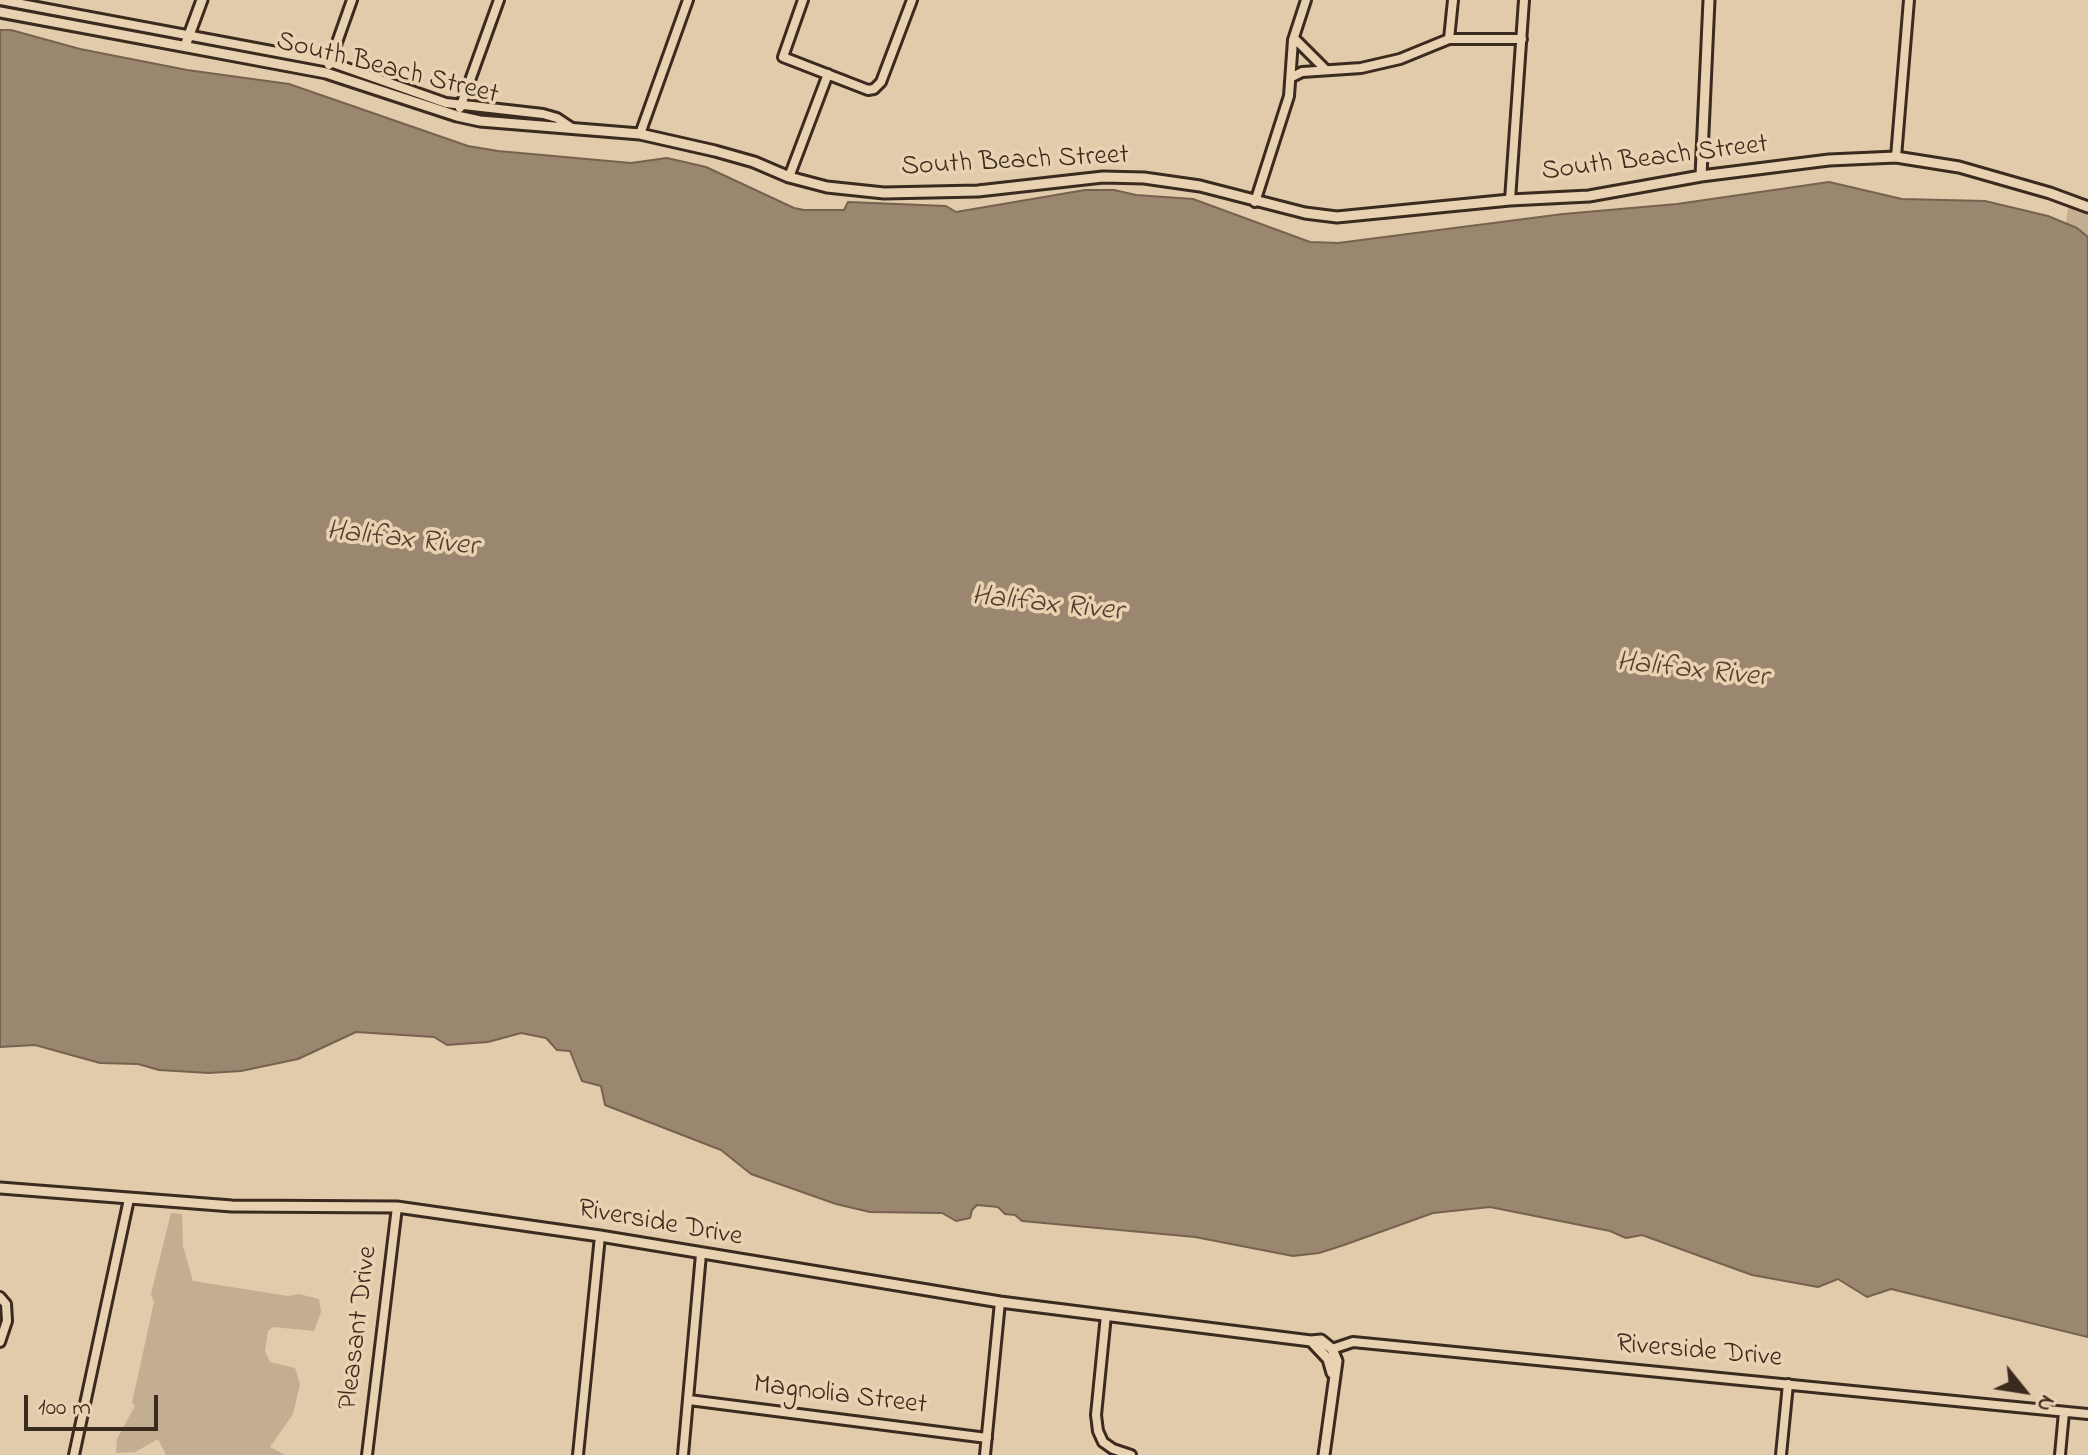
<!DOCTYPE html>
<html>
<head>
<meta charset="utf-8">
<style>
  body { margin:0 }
  #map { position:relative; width:2088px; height:1455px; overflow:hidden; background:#e1cbab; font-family:"Indie Flower",sans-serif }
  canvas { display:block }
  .north { position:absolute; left:1984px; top:1351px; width:80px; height:80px; -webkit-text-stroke:6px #e8d2b1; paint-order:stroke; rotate:120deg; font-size:22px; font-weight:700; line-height:32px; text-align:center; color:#3b2a1e }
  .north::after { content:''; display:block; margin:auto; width:28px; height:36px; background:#3b2a1e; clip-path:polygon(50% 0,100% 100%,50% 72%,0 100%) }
  .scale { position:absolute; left:24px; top:1395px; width:134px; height:36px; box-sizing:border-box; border:4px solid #3b2a1e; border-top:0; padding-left:10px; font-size:24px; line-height:28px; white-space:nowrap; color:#3b2a1e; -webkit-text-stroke:6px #e8d2b1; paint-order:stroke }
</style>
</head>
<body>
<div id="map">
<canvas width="2088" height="1455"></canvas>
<div class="north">N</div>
<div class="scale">100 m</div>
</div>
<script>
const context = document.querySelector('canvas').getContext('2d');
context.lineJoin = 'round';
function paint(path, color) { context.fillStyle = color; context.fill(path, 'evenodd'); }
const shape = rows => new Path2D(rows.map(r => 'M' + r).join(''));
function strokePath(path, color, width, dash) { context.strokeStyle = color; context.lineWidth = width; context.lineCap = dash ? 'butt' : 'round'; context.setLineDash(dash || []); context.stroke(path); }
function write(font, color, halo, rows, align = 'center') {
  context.font = font + ' "Indie Flower",sans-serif'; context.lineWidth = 7; context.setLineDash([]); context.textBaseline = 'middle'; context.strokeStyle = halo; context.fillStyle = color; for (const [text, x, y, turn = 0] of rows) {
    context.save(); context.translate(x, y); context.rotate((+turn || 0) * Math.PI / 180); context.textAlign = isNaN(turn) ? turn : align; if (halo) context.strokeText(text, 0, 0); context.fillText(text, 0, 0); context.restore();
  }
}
const green = shape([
  [2069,201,2088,207,2088,237,2077,228,2066,223],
  [171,1213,182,1214,183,1246,193,1281,288,1296,299,1294,319,1299,321,1312,314,1331,273,1327,268,1331,265,1351,270,1362,295,1368,300,1384,293,1414,270,1447,285,1455,166,1455,158,1439,135,1452,116,1453,117,1439,135,1406,132,1403,154,1302,151,1294]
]);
const water = shape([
  [0,30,11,30,80,49,187,70,289,84,468,146,498,151,631,163,667,158,706,167,794,208,804,210,844,210,848,202,946,206,956,212,1085,190,1114,190,1136,195,1193,199,1310,242,1338,243,1563,214,1677,204,1829,182,1902,199,1985,201,2048,216,2077,228,2088,237,2088,1337,1891,1289,1867,1297,1838,1279,1818,1287,1752,1275,1642,1235,1626,1238,1610,1231,1490,1207,1433,1213,1344,1245,1319,1253,1293,1256,1195,1237,1022,1221,1015,1215,1005,1214,998,1207,977,1205,972,1210,970,1218,956,1221,942,1213,870,1212,836,1204,751,1174,721,1150,605,1105,601,1086,582,1081,570,1051,557,1050,546,1038,521,1033,488,1042,447,1045,434,1037,356,1032,298,1059,241,1071,209,1073,159,1070,138,1064,100,1063,35,1045,0,1047,0,30]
]);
const minor = shape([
  [0,0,330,62,446,103,543,114,557,118,572,128],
  [803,0,783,57,868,90,874,89,881,82,912,0],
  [1294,38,1325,69],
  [1449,39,1453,0],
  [329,65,352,0],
  [1292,77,1302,72,1361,68,1400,59,1449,39,1522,39],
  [460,108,499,0],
  [640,134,688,0],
  [1896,157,1909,0],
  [789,177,828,74],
  [1510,200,1524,0],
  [1255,202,1289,96,1293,40,1306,0],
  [0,1297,6,1304,7,1321,0,1342],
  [1106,1315,1096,1415,1098,1431,1103,1442,1113,1449,1131,1455],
  [1332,1349,1353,1342,2088,1414],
  [689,1400,987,1438],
  [74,1455,129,1199],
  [367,1455,397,1207],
  [578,1455,600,1236],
  [683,1455,701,1254],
  [985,1455,1000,1302],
  [1781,1455,1788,1384],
  [2060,1455,2064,1412]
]);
const tertiary = shape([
  [0,12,326,73,457,116,480,121,640,134,715,151,754,162,789,177,827,187,884,193,978,191,1103,177,1144,178,1200,186,1305,213,1337,217,1510,200,1589,196,1701,176,1829,160,1896,157,1959,167,2050,193,2088,207],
  [185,46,202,0],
  [1701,176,1709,0],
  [0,1188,232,1206,397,1207,600,1236,1000,1302,1311,1341,1321,1340,1332,1349,1337,1361,1324,1455],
  [1311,1341,1328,1359,1332,1373]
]);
const streetNames = [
  ["South Beach Street",387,70,14],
  ["South Beach Street",1655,160,-7],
  ["South Beach Street",1015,163,-3],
  ["Riverside Drive",660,1225,10],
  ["Pleasant Drive",360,1328,-83],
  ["Riverside Drive",1699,1353,5],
  ["Magnolia Street",840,1397,7]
];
const waterNames = [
  ["Halifax River",402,541,6],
  ["Halifax River",1047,606,6],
  ["Halifax River",1692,672,6]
];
paint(green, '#c3ae91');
paint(water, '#9b8770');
strokePath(water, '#75624f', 2);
strokePath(minor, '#3b2a1e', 14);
strokePath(tertiary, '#3b2a1e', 15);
strokePath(minor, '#e8d2b1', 8);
strokePath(tertiary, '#e8d2b1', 9);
write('28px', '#3b2a1e', '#e8d2b1', streetNames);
write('italic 30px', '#534132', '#e8d2b1', waterNames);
</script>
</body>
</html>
